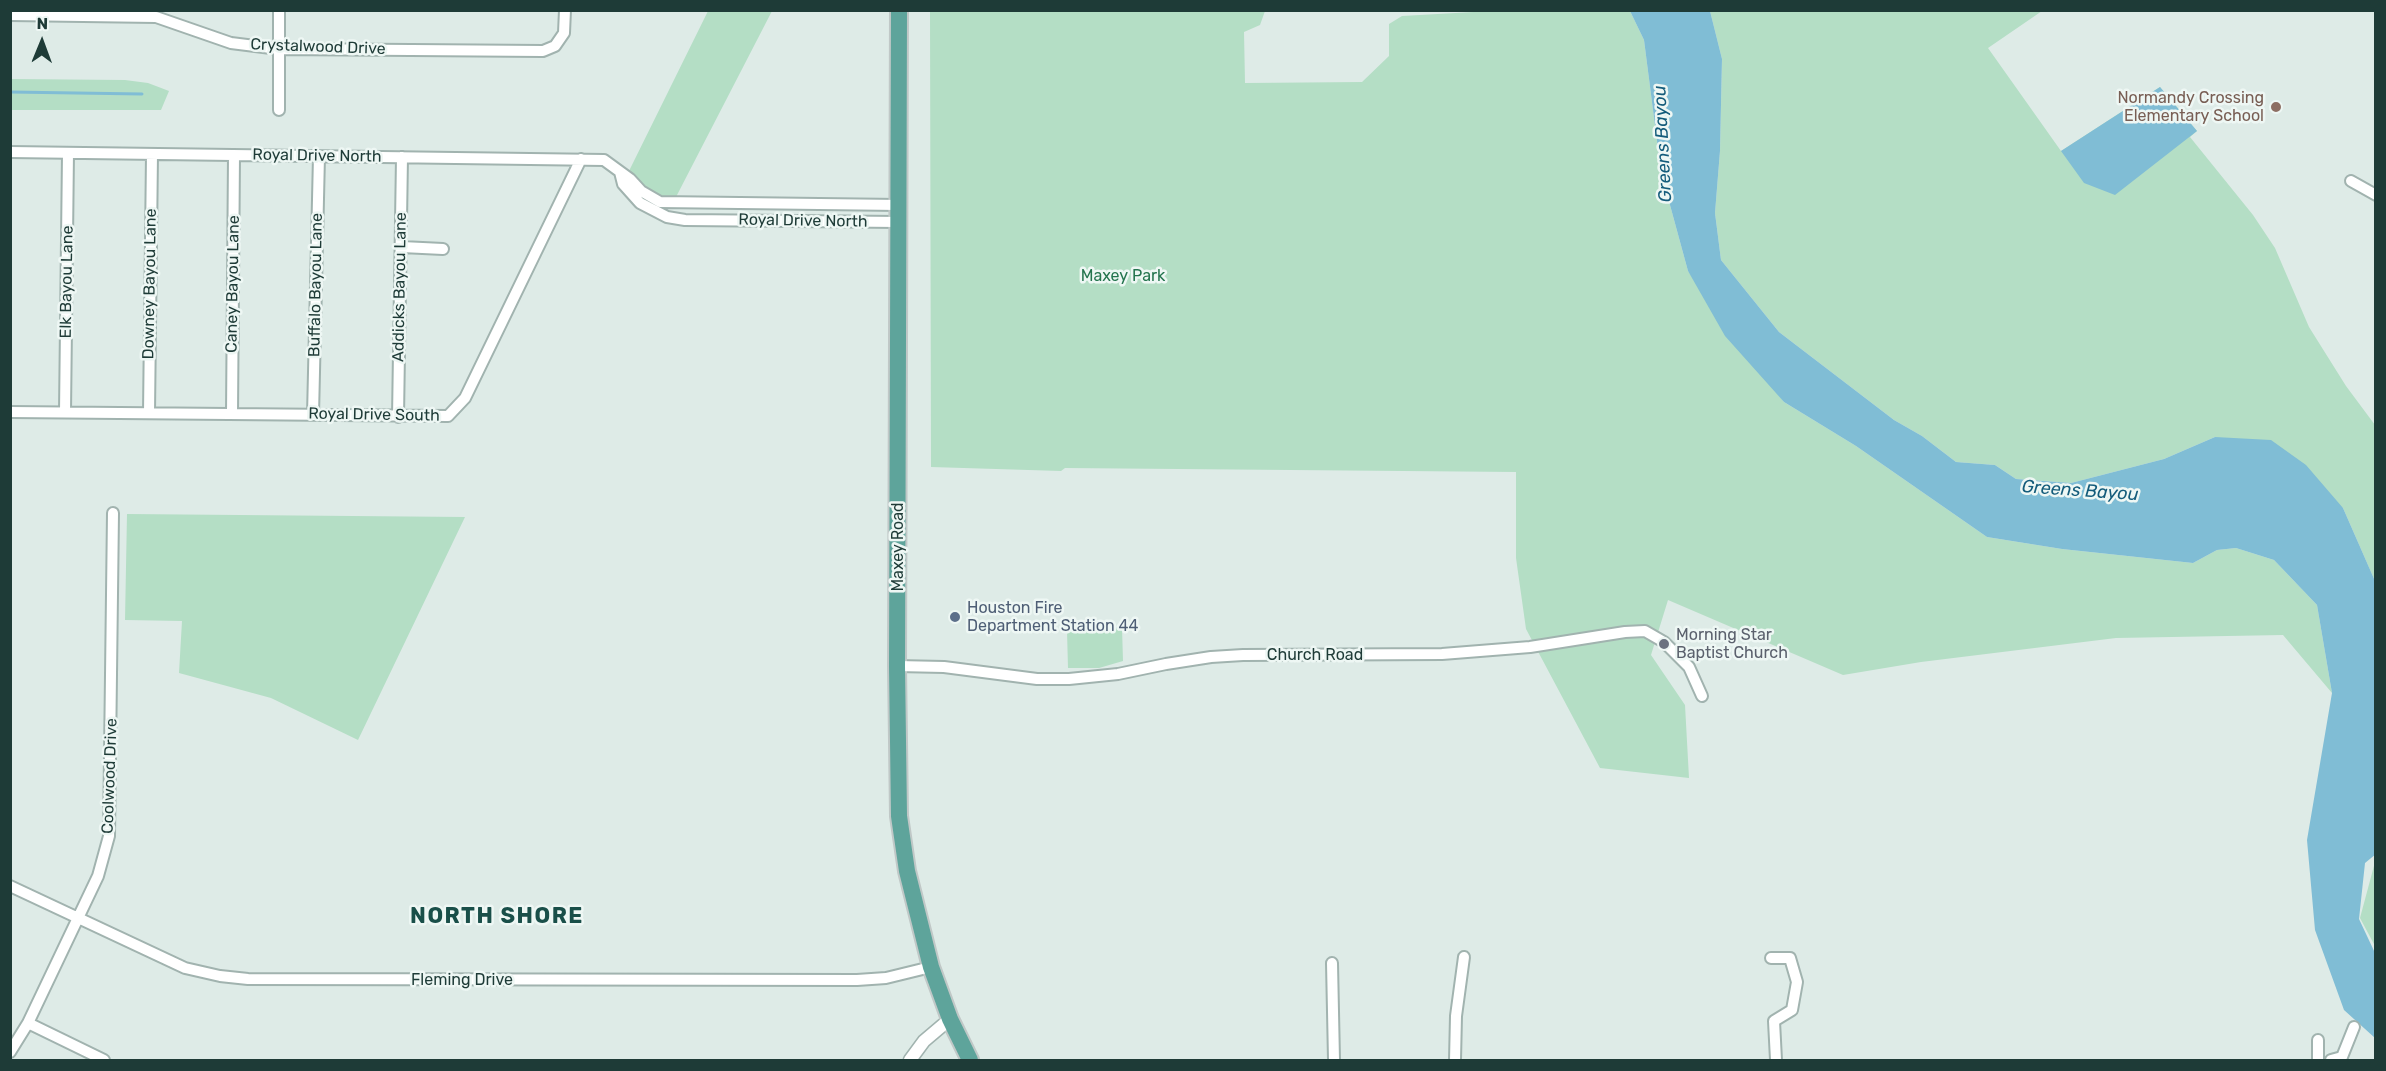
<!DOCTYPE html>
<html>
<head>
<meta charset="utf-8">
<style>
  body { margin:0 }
  #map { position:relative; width:2386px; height:1071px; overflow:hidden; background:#deebe7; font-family:Rubik,sans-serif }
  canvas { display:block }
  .frame { position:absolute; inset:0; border:12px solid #1e3b37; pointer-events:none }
  .north { position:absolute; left:12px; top:12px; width:60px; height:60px; -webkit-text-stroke:4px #eef7f4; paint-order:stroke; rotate:1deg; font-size:16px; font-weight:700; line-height:24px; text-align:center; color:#1e3b37 }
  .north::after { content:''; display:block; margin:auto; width:21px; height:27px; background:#1e3b37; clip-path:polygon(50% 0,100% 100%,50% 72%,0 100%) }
</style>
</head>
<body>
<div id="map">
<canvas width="2386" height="1071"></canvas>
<div class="frame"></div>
<div class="north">N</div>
</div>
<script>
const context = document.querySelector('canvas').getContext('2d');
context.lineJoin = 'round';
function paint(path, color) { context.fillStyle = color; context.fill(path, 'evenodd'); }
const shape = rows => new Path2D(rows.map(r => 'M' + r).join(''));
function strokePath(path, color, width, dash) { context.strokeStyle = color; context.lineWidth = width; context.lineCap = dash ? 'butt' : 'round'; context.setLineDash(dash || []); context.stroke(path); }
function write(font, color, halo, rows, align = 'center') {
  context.font = font + ' Rubik,sans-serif'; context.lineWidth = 5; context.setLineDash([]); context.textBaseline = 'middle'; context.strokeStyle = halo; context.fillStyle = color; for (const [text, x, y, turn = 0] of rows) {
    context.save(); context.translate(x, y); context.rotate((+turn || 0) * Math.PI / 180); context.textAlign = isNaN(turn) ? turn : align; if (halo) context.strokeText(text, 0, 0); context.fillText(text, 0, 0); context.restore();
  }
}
const green = shape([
  [1509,10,1630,11,1644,40,1661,172,1688,271,1784,402,1856,446,1987,537,2062,549,2193,563,2217,550,2236,548,2274,560,2317,605,2332,693,2283,635,2116,638,1921,662,1843,675,1668,600,1651,655,1685,705,1689,778,1600,768,1526,629,1516,558,1516,472,1065,468,1061,471,931,467,930,11,1265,11,1260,25,1244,32,1245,83,1362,82,1389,56,1389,24,1402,16],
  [708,11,772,11,676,197,659,197,645,189,629,171],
  [1710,11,2042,11,1988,48,2061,151,2160,87,2197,131,2190,137,2253,215,2275,248,2309,327,2346,386,2375,425,2375,581,2343,508,2215,437,2164,459,2071,483,2016,479,1995,465,1956,462,1922,436,1894,420,1779,332,1721,260,1715,213,1720,151,1722,59],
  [11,79,125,80,148,83,169,91,161,110,11,110],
  [127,514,465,517,358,740,271,698,179,673,182,621,125,620],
  [1122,627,1123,661,1099,668,1068,668,1067,631],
  [2375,862,2375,946,2360,918]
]);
const water = shape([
  [1630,11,1710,11,1722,59,1720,151,1715,213,1721,260,1779,332,1894,420,1922,436,1956,462,1995,465,2016,479,2071,483,2164,459,2215,437,2271,440,2306,465,2343,508,2375,581,2376,854,2365,863,2359,919,2375,953,2375,1038,2344,1010,2315,930,2307,840,2332,693,2317,605,2274,560,2236,548,2217,550,2193,563,2062,549,1987,537,1856,446,1784,402,1725,336,1688,271,1661,172,1644,40],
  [2160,87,2197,131,2115,195,2084,183,2061,151]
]);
const stream = shape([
  [10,92,142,94]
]);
const minor = shape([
  [10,15,156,17,231,43,279,49,543,51,555,46,564,33,565,10],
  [279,110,279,10],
  [10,152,604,160,630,179,641,191,660,202,899,205],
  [620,172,623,184,640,203,667,217,685,220,899,222],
  [2351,181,2376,195],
  [402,247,443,249],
  [10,412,448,416,465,398,581,159],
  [65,412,68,153],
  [149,413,152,154],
  [232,414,234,155],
  [313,415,319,156],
  [398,417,402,157],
  [897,666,944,667,1037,679,1069,679,1118,674,1166,664,1211,657,1243,655,1442,654,1530,647,1625,632,1645,631,1664,642,1689,667,1702,696],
  [10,886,185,968,220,976,248,979,857,980,886,978,931,967],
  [1771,958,1790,958,1797,982,1792,1010,1774,1021,1776,1060],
  [1332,963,1334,1060],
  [28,1023,104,1060],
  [2318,1040,2318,1060],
  [10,1052,28,1023,98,876,109,836,113,513],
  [1455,1060,1456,1016,1464,957],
  [2331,1060,2342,1057,2354,1027]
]);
const tertiary = shape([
  [910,1060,924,1041,950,1019]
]);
const primary = shape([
  [899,10,897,666,899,816,907,871,931,967,950,1019,970,1060]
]);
const markers = [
  [2276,107,6,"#8d6e63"],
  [955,617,6,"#5c6f8a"],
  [1664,644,6,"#6b7280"]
];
const streetNames = [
  ["Crystalwood Drive",318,47,2],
  ["Royal Drive North",317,156,1],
  ["Royal Drive North",803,221,1],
  ["Elk Bayou Lane",67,282,-89],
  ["Downey Bayou Lane",150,284,-89],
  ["Caney Bayou Lane",233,284,-89],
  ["Buffalo Bayou Lane",316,285,-89],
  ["Addicks Bayou Lane",400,287,-89],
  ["Royal Drive South",374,415,1],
  ["Maxey Road",898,547,-90],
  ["Church Road",1315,655],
  ["Coolwood Drive",110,776,-88],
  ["Fleming Drive",462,980]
];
const educationNames = [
  ["Normandy Crossing",2264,98],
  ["Elementary School",2264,116]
];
const parkNames = [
  ["Maxey Park",1123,276]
];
const serviceNames = [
  ["Houston Fire",967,608],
  ["Department Station 44",967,626]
];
const worshipNames = [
  ["Morning Star",1676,635],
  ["Baptist Church",1676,653]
];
const waterNames = [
  ["Greens Bayou",1663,144,-93],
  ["Greens Bayou",2080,491,4]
];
const districtNames = [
  ["NORTH SHORE",497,917]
];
paint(green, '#b4dec5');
paint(water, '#80bdd5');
strokePath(stream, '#80bdd5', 3);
strokePath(minor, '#a1b3af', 14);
strokePath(tertiary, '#a1b3af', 15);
strokePath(primary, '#c0c8c7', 20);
strokePath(minor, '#fff', 10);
strokePath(tertiary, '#fff', 12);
strokePath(primary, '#5ea49b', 16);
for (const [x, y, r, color] of markers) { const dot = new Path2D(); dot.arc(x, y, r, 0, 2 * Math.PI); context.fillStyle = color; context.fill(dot); strokePath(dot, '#eef7f4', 2); }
write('16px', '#1e3b37', '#eef7f4', streetNames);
write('16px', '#785e54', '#eef7f4', educationNames, 'right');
write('16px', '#25754f', '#eef7f4', parkNames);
write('16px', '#4e5e75', '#eef7f4', serviceNames, 'left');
write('16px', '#5b616d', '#eef7f4', worshipNames, 'left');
write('italic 18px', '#145c7b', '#eef7f4', waterNames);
context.letterSpacing = '1.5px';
write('bold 22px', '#194f49', '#eef7f4', districtNames);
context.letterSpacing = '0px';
</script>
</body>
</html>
